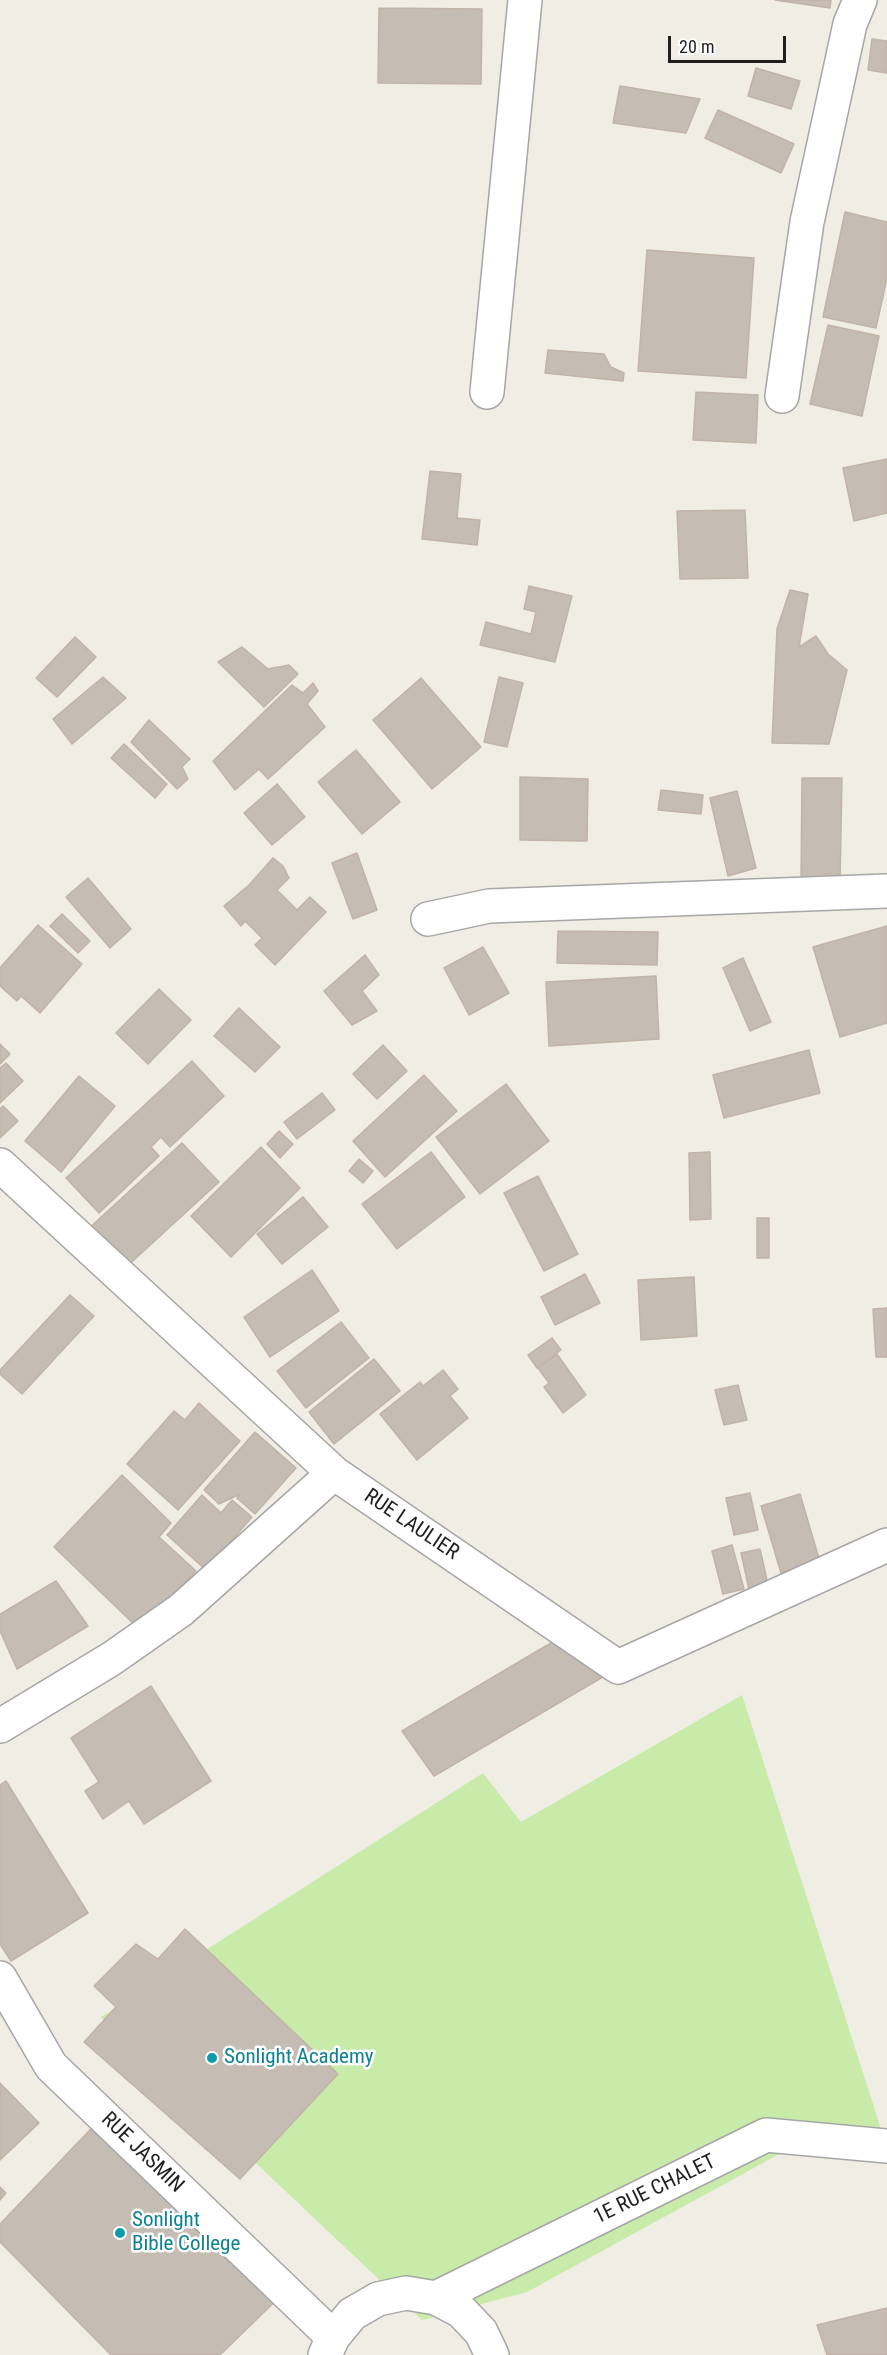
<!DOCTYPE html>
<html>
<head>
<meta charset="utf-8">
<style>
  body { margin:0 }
  #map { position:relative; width:887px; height:2355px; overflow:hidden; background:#f0ede5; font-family:"Roboto Condensed",sans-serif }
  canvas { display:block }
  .scale { position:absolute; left:668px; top:36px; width:118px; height:27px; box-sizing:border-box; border:3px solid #1f1f1f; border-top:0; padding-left:8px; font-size:18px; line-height:21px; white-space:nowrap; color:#1f1f1f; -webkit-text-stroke:4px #fff; paint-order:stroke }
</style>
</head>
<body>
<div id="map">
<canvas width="887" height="2355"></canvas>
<div class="scale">20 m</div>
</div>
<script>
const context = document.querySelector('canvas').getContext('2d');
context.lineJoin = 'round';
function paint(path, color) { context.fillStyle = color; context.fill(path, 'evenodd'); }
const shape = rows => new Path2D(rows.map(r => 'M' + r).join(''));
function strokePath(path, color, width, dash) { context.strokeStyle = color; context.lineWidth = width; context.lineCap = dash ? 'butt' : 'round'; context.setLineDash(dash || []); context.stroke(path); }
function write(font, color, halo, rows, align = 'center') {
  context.font = font + ' "Roboto Condensed",sans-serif'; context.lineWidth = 5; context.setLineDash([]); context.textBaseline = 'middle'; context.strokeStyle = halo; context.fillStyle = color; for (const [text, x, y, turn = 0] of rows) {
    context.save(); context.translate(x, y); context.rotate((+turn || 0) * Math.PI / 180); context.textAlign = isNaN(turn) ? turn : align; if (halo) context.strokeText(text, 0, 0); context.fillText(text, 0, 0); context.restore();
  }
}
const grass = shape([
  [742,1695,882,2132,816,2134,527,2292,422,2320,101,2017,483,1773,521,1822]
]);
const building = shape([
  [775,0,831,0,830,8,775,0],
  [379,8,482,9,481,84,378,83,379,8],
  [872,39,887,41,887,73,868,70,872,39],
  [756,68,800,81,791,109,748,96,756,68],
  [620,86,700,99,686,133,613,123,620,86],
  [718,110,794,144,781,173,705,138,718,110],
  [845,212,887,222,887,278,876,328,823,317,845,212],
  [647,250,754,258,746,378,638,371,647,250],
  [828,325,879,336,862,416,810,404,828,325],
  [548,350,604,354,611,367,624,373,623,381,545,373,548,350],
  [696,392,758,395,756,443,693,440,696,392],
  [887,459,887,513,854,521,843,468,887,459],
  [430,471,461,474,457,518,480,520,477,545,422,539,430,471],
  [745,510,748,578,680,579,677,511,745,510],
  [529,586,572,596,555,662,480,645,486,622,531,634,536,612,524,609,529,586],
  [790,590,808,594,799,647,816,636,828,654,847,670,829,744,772,743,777,629,790,590],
  [75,637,96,657,57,697,36,678,75,637],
  [242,647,268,669,289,665,298,674,264,707,218,662,242,647],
  [103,677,126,698,72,744,53,719,103,677],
  [499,677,523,683,507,747,484,742,499,677],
  [421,678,481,747,432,789,373,720,421,678],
  [313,683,318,691,307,704,325,727,268,779,259,769,235,790,213,761,292,685,303,693,313,683],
  [149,720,190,759,182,767,188,779,177,789,131,742,149,720],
  [124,744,167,784,155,798,111,758,124,744],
  [356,750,400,802,362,834,318,782,356,750],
  [520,777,588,779,587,841,520,840,520,777],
  [802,778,842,778,840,881,801,881,802,778],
  [277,784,305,817,272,845,244,813,277,784],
  [661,790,703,795,701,814,658,810,661,790],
  [737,791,756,868,728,876,710,798,737,791],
  [357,853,377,910,353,919,332,863,357,853],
  [273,858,283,866,289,878,277,890,297,910,310,897,326,912,275,965,255,945,262,938,245,921,241,926,224,906,249,885,273,858],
  [88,878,131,929,110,948,66,897,88,878],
  [62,914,90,941,78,953,50,926,62,914],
  [38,925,82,964,40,1013,21,996,17,1001,0,986,0,968,38,925],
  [887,926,887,1023,840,1037,813,947,887,926],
  [558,931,658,932,657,965,557,963,558,931],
  [483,947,509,993,469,1015,444,968,483,947],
  [365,955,379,975,362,991,377,1011,352,1025,324,991,365,955],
  [743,958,771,1022,750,1031,723,968,743,958],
  [656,976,659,1039,549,1046,546,982,656,976],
  [159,989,191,1020,148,1064,116,1033,159,989],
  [239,1008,280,1047,255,1072,214,1036,239,1008],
  [0,1044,10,1054,0,1064,0,1044],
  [383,1045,407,1071,377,1099,353,1074,383,1045],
  [809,1050,820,1093,724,1118,713,1075,809,1050],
  [192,1061,224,1096,170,1147,161,1137,151,1147,159,1156,99,1213,66,1178,192,1061],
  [6,1063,23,1081,0,1103,0,1068,6,1063],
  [424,1075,457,1111,385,1177,353,1141,424,1075],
  [79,1076,115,1106,61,1172,25,1141,79,1076],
  [506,1084,549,1141,480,1194,436,1137,506,1084],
  [322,1093,335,1110,297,1139,284,1122,322,1093],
  [3,1106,18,1121,0,1138,0,1109,3,1106],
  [279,1131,293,1144,280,1158,267,1144,279,1131],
  [182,1143,219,1182,123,1270,87,1230,182,1143],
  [261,1147,300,1188,231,1257,191,1216,261,1147],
  [431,1152,465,1197,397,1249,362,1204,431,1152],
  [710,1152,711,1219,690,1220,689,1153,710,1152],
  [359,1159,373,1171,363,1183,349,1171,359,1159],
  [538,1176,578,1254,544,1271,504,1193,538,1176],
  [303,1197,328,1227,282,1264,257,1234,303,1197],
  [757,1218,769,1218,769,1258,757,1258,757,1218],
  [312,1270,339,1311,270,1357,244,1317,312,1270],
  [585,1274,600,1303,555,1325,541,1297,585,1274],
  [694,1277,697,1336,641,1340,638,1280,694,1277],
  [70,1295,94,1316,22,1394,0,1374,0,1370,70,1295],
  [887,1308,887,1357,876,1357,873,1309,887,1308],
  [341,1322,369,1358,306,1408,277,1371,341,1322],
  [552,1338,561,1350,537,1368,528,1355,552,1338],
  [557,1354,586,1395,563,1413,544,1387,549,1383,538,1368,557,1354],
  [374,1359,400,1391,334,1444,309,1412,374,1359],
  [443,1370,458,1389,450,1396,468,1418,417,1460,380,1414,420,1382,423,1386,443,1370],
  [738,1385,747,1420,724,1425,715,1390,738,1385],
  [199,1403,240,1441,178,1510,127,1464,174,1411,185,1420,199,1403],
  [255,1432,296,1468,255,1514,237,1498,240,1494,219,1504,204,1490,255,1432],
  [122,1475,171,1523,159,1537,196,1571,140,1630,54,1547,122,1475],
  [750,1493,758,1530,734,1535,726,1498,750,1493],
  [800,1494,820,1562,781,1573,761,1506,800,1494],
  [202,1495,221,1513,232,1500,252,1517,206,1570,167,1535,202,1495],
  [732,1545,744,1589,723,1594,712,1551,732,1545],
  [760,1549,769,1589,750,1594,741,1553,760,1549],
  [56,1581,88,1626,17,1669,0,1631,0,1614,56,1581],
  [561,1637,608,1674,434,1776,402,1731,561,1637],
  [151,1686,211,1781,144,1824,129,1801,103,1819,85,1791,99,1782,71,1738,151,1686],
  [6,1781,88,1913,11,1961,0,1944,0,1785,6,1781],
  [185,1929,338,2074,240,2179,84,2042,116,2007,94,1986,136,1944,158,1959,185,1929],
  [0,2083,39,2123,0,2160,0,2083],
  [108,2111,294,2283,220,2355,111,2355,0,2242,0,2224,108,2111],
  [0,2187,6,2193,0,2200,0,2187],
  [887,2308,887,2355,827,2355,817,2325,887,2308]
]);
const minor = shape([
  [487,392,525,0],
  [782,396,807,222,850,24,860,0],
  [428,919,489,906,887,891],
  [0,1165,334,1473,618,1667,887,1545],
  [0,1726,111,1659,181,1610,334,1473],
  [0,1978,51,2066,333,2337],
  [436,2298,766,2135,887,2146],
  [325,2355,333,2337,352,2314,378,2299,406,2293,436,2298,461,2311,481,2332,492,2355]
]);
const markers = [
  [212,2058,6,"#0f9aa8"],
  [120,2233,6,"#0f9aa8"]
];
const streetNames = [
  ["RUE LAULIER",411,1525,34],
  ["RUE JASMIN",142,2153,44],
  ["1E RUE CHALET",655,2190,-26]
];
const cultureNames = [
  ["Sonlight Academy",224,2058],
  ["Sonlight",132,2221],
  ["Bible College",132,2245]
];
paint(grass, '#c8ebaa');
paint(building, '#c5bcb4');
strokePath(building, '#c2b3a7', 1.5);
strokePath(minor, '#a6a6a6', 36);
strokePath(minor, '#fff', 33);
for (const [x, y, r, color] of markers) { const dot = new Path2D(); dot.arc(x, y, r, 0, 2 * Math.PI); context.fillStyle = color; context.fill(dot); strokePath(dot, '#fff', 2); }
write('21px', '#1f1f1f', '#fff', streetNames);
write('21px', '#0d838f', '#fff', cultureNames, 'left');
</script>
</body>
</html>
